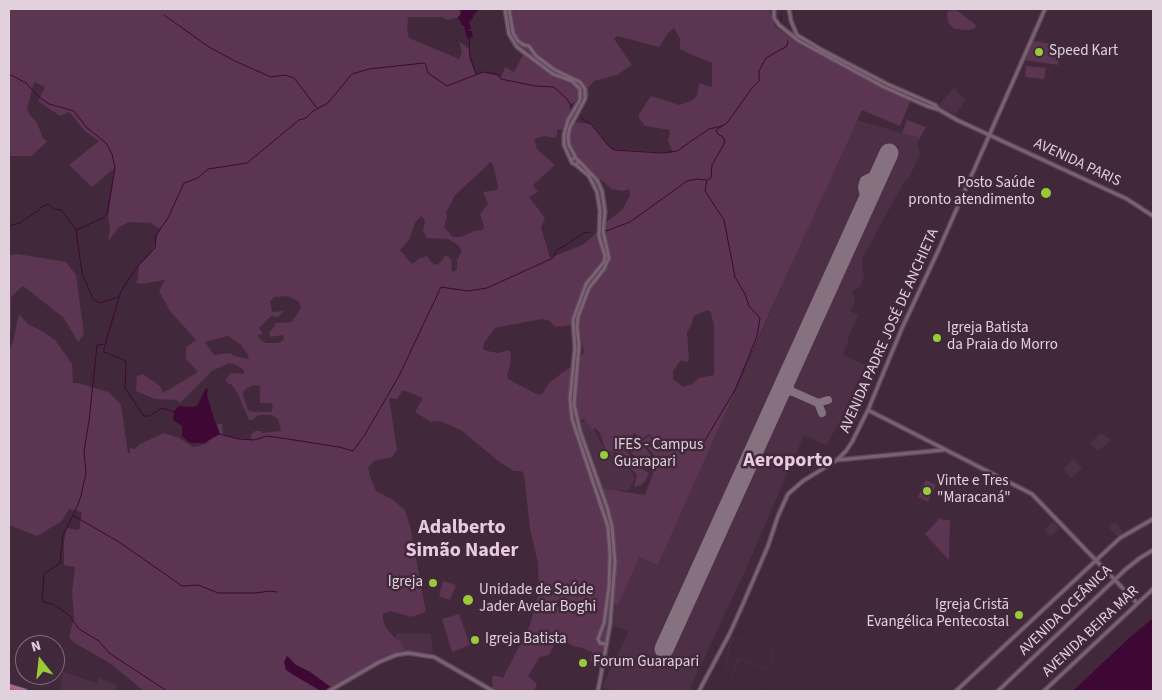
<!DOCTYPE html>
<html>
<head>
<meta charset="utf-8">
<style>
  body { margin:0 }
  #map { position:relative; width:1162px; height:700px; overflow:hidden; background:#41293b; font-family:"Source Sans 3",sans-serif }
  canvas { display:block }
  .frame { position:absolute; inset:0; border:10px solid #e1d1dc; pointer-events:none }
  .north { position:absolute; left:15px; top:635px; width:50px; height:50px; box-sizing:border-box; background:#41293b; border:1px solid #816c7b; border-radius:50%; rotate:344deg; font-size:14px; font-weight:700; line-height:20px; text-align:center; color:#e1d1dc }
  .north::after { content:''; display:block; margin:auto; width:18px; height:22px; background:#98cb37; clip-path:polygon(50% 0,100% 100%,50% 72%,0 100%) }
</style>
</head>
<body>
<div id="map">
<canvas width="1162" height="700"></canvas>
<div class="frame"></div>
<div class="north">N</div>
</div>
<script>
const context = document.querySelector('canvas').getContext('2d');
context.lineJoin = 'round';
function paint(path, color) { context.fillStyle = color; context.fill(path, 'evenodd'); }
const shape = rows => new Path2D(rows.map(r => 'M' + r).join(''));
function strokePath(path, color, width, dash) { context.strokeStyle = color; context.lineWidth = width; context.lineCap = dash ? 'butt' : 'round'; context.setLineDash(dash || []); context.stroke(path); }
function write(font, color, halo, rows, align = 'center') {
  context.font = font + ' "Source Sans 3",sans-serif'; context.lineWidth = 5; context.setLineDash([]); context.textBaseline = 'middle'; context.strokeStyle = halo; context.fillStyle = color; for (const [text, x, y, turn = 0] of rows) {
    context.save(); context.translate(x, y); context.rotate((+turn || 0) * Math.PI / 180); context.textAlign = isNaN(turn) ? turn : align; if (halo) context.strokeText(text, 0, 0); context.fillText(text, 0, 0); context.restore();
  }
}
const built = shape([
  [954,88,966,100,955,114,938,106],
  [856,120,920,138,917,144,920,154,910,176,904,182,863,257,862,262,864,276,861,286,852,291,855,301,850,311,858,315,848,338,849,339,843,355,865,365,852,394,861,398,858,404,849,400,840,422,826,445,804,435,745,571,689,691,612,691,602,687,629,631,613,626,614,608,620,596,638,557,658,565],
  [585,420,591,424,606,452,614,452,629,467,635,479,629,490,614,491,603,488,580,423],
  [1101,433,1111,440,1098,451,1090,443],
  [1074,459,1082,468,1071,478,1063,469],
  [1053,521,1059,528,1050,537,1044,530],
  [1115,522,1123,532,1117,536,1108,527],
  [396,633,431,634,433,653,396,652],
  [733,636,774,651,761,691,768,669,739,659,727,691,738,658,768,668,773,651,734,637,729,647,725,691,728,647],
  [63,672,97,683,99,678,117,685,115,691,60,691]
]);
const green = shape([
  [9,9,460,9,461,14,458,17,447,20,442,17,408,17,407,31,409,38,459,59,462,53,459,41,469,49,470,61,477,74,484,72,501,77,505,67,514,72,523,55,515,49,506,33,503,9,769,9,775,27,798,43,873,83,911,100,900,126,862,110,733,393,734,394,658,565,639,557,618,605,614,604,603,669,590,661,592,652,579,647,575,647,561,639,557,639,549,655,540,657,528,676,537,684,534,691,493,691,492,678,494,675,503,678,530,625,539,591,538,563,530,528,524,474,521,471,514,471,501,463,461,430,439,421,431,422,415,412,423,398,403,390,397,399,389,398,397,450,392,457,374,461,368,468,371,479,376,491,393,500,405,510,410,526,426,612,411,617,390,611,383,614,383,620,386,628,394,637,401,642,404,650,379,659,332,688,310,672,296,665,288,656,292,674,321,691,144,691,111,664,73,642,69,637,74,618,72,592,75,567,64,565,64,541,67,528,79,530,82,512,69,509,62,521,37,536,9,525,9,350,13,342,19,314,28,324,42,331,55,340,72,364,73,383,78,383,108,392,118,401,121,405,128,453,130,453,130,448,135,449,140,444,164,433,179,438,193,447,206,444,209,440,219,434,217,424,222,424,223,434,229,437,248,439,252,438,250,436,255,431,261,431,263,433,281,431,280,426,278,419,272,415,259,415,252,420,249,420,238,394,232,385,227,383,226,379,231,373,244,374,244,370,234,364,229,363,212,371,180,403,177,400,155,399,136,391,137,376,143,374,160,386,163,393,198,372,186,359,186,347,196,340,170,311,159,291,165,280,141,284,136,283,138,279,139,265,150,254,155,244,158,233,161,230,151,223,129,222,119,227,108,241,110,228,108,217,115,168,92,187,69,165,99,141,85,131,69,112,60,116,38,101,45,87,34,82,27,109,29,114,37,123,43,138,47,142,31,156,9,156],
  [674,28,680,39,680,49,692,55,712,63,712,87,699,83,697,96,693,100,679,105,651,96,639,114,639,118,645,126,670,130,668,140,673,153,611,149,591,124,575,122,577,117,571,112,569,105,582,98,589,97,588,88,594,81,617,75,632,65,614,39,617,36,659,47,668,33],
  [558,129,570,131,569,137,571,148,595,175,612,189,623,191,629,189,630,195,623,209,604,224,595,234,584,244,550,258,541,227,545,218,529,197,538,192,533,185,555,165,537,149,534,139,544,136,556,138],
  [491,162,493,165,498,186,497,190,483,192,488,204,480,214,484,226,483,230,474,231,461,237,453,237,444,227,447,217,446,213,455,195],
  [421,216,425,220,423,231,427,238,448,239,458,245,462,251,457,260,457,270,452,272,451,259,446,255,438,265,432,263,427,256,420,258,412,264,400,250,409,240,415,223],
  [288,296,299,302,301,308,292,322,276,323,269,333,270,337,283,335,284,339,279,343,265,343,258,337,259,335,263,334,259,328,271,316,278,317,284,311,272,312,270,301,275,297],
  [708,310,711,313,714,326,714,375,699,378,692,384,683,387,673,379,673,371,681,360,685,362,689,361,687,332,692,324,693,318,695,315],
  [542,319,550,321,555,327,578,324,584,352,580,358,578,367,571,367,566,370,549,383,543,393,538,395,508,379,507,375,510,365,511,353,509,350,498,353,487,351,483,349,484,343,494,329,499,327],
  [228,336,241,345,248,355,249,359,234,356,231,353,214,355,205,342],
  [253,385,260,386,260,403,271,403,273,407,271,412,253,412,248,410,243,395,244,390],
  [584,419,592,429,595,428,600,433,606,451,616,452,637,475,634,487,641,485,646,480,649,473,642,469,625,449,625,441,635,433,641,440,649,434,663,449,657,454,661,450,649,436,642,441,655,456,657,461,652,470,653,474,645,495,600,488,581,435,579,421],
  [956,10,975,24,976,27,974,29,968,30,955,29,951,26,948,22,947,14,948,11],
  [1033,41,1060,45,1058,65,1025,60],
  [1026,66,1046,68,1044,79,1025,77],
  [907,120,926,127,920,138,902,133],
  [18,254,66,262,76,275,84,334,78,342,64,318,23,286,15,293,11,298,11,328,9,336,9,255],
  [636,438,654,459,643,468,626,445],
  [926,480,936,485,928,502,918,497],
  [940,518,943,520,950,520,949,560,925,534],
  [443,581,456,585,450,600,439,596],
  [459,614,470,645,452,652,442,619]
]);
const water = shape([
  [460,9,479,9,476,13,473,15,473,18,469,22,471,29,468,30,469,31,472,31,473,37,467,38,464,26,462,25,458,17,461,14],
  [206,388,208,389,207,395,213,416,220,434,204,443,190,443,182,436,182,426,173,420,174,412,178,406,192,407,197,406],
  [1153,618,1153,691,1073,691,1128,639],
  [287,656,296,665,310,672,332,688,326,691,321,691,292,674,286,670,284,662]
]);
const stream = shape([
  [164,15,209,47,235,61,271,77,285,75,294,78,317,108],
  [781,16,781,21],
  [469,37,470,57,476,74],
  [9,74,26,83,39,97,49,104,74,111,86,127,106,143,112,154,115,168,107,214,103,218,76,230],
  [581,118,592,125,607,144,614,150,662,153,677,151,709,129,722,126],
  [9,226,20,223,40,209,41,207,48,204,54,209,61,210,76,230,82,273,93,299,100,303,118,297],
  [606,231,630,222,687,181,697,179,706,180],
  [175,412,162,408,149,416,144,416,125,388,126,361,104,352,104,348,121,291,137,267,155,248,156,235,168,218,184,183,198,178,208,169,247,163,299,120,306,118,313,111,328,103,352,74,369,69,424,63,426,65,428,73,447,86,483,72,496,74,499,75,501,79,535,86,554,87,566,98,573,108],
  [219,434,239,439,254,440,267,436,275,437,339,447,353,451,363,437],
  [364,436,399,376,441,287,468,291,487,288,553,258,556,251,584,233,591,232],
  [690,447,701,447,735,390,757,336,760,318,749,306,745,294,735,277,724,220,705,191,707,180,711,178,712,165,725,142,723,137,718,134,716,130,727,123,752,88,759,81,759,71,766,58,787,46,788,41],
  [74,516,119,542,182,586,198,585,218,593,256,593,270,591,277,592],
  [54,605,42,601,44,574,60,563,63,535,77,507,81,496,86,473,84,451,89,421,97,345,104,344],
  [56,606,69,615,79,629,99,641,109,653,167,691]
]);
const taxiway = shape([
  [862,212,865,200,862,187,864,180,870,177,878,177],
  [789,373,788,382,791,391,818,403,828,400],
  [776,402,783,394,791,391],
  [818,403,822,413]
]);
const runway = shape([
  [664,649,889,153]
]);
const secondary = shape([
  [505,9,509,34,517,47,553,74,572,81,580,89,580,100,568,120,564,135,564,145,572,163,576,165,579,161,575,157,571,161],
  [509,9,513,33,518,41,524,45,529,46,536,56,555,70,580,82,585,89,585,99,570,127,568,136,569,145,575,156],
  [774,9,774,18,779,25,799,41,884,87,927,106,937,109],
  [789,9,791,21,797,35,822,50,887,84,935,105,938,109,957,120,1127,199,1153,216],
  [579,161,597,180,602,191,605,212,603,231,609,258,604,269,589,288,578,317,577,327,579,345,574,404,580,431,607,507,612,527,615,562,610,625,598,691],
  [576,165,589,176,597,192,600,211,599,236,605,256,604,262,586,284,573,320,575,348,570,399,572,419,608,527,610,554,609,587,604,623,598,639,600,643,606,644],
  [868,410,1032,494,1137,603],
  [837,460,943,450],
  [329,691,379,662,396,655,408,653,434,657,493,691],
  [699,691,730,633,743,604,768,546,778,516,788,494,803,481,837,460,846,451,852,442,868,410,902,328,939,249,1045,9],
  [956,691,1120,538,1153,519],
  [998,691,1126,569,1140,558,1153,550],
  [1044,691,1153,589]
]);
const primary = shape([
  [9,686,25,691],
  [9,691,11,691]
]);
const markers = [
  [1039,52,5,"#98cb37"],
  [1046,193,6,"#98cb37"],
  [937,338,5,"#98cb37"],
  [604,455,5,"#98cb37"],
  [927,491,5,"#98cb37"],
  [433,583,5,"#98cb37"],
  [468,600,6,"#98cb37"],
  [1019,615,5,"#98cb37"],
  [475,640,5,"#98cb37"],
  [583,663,5,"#98cb37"]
];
const poiNames = [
  ["Speed Kart",1049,52],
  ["Posto Saúde",1035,184,"right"],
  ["pronto atendimento",1035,201,"right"],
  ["Igreja Batista",947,329],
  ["da Praia do Morro",947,346],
  ["IFES - Campus",614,446],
  ["Guarapari",614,463],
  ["Vinte e Tres",937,482],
  ["\"Maracaná\"",937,499],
  ["Igreja",423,583,"right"],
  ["Unidade de Saúde",479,591],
  ["Jader Avelar Boghi",479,608],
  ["Igreja Cristã",1009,606,"right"],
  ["Evangélica Pentecostal",1009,623,"right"],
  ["Igreja Batista",485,640],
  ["Forum Guarapari",593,663]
];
const streetNames = [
  ["AVENIDA PARIS",1077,163,25],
  ["AVENIDA PADRE JOSÉ DE ANCHIETA",890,331,-66],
  ["AVENIDA OCEÂNICA",1066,611,-44],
  ["AVENIDA BEIRA MAR",1091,632,-43]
];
const districtNames = [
  ["Aeroporto",788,462],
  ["Adalberto",462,529],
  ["Simão Nader",462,552]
];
paint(built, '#4e3046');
paint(green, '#5b3551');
paint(water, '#3f0734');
strokePath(stream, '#3f0734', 1);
strokePath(taxiway, '#867180', 8);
strokePath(runway, '#867180', 19);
strokePath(secondary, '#5b4756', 5.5);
strokePath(primary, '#5b4756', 6);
strokePath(secondary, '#7c6074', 3);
strokePath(primary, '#a96798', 4);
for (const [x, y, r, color] of markers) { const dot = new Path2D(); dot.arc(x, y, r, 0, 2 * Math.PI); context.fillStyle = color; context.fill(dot); strokePath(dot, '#41293b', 2); }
write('15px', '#e1d1dc', '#41293b', poiNames, 'left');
write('15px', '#e1d1dc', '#41293b', streetNames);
write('bold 20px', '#eacae0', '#41293b', districtNames);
</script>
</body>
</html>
